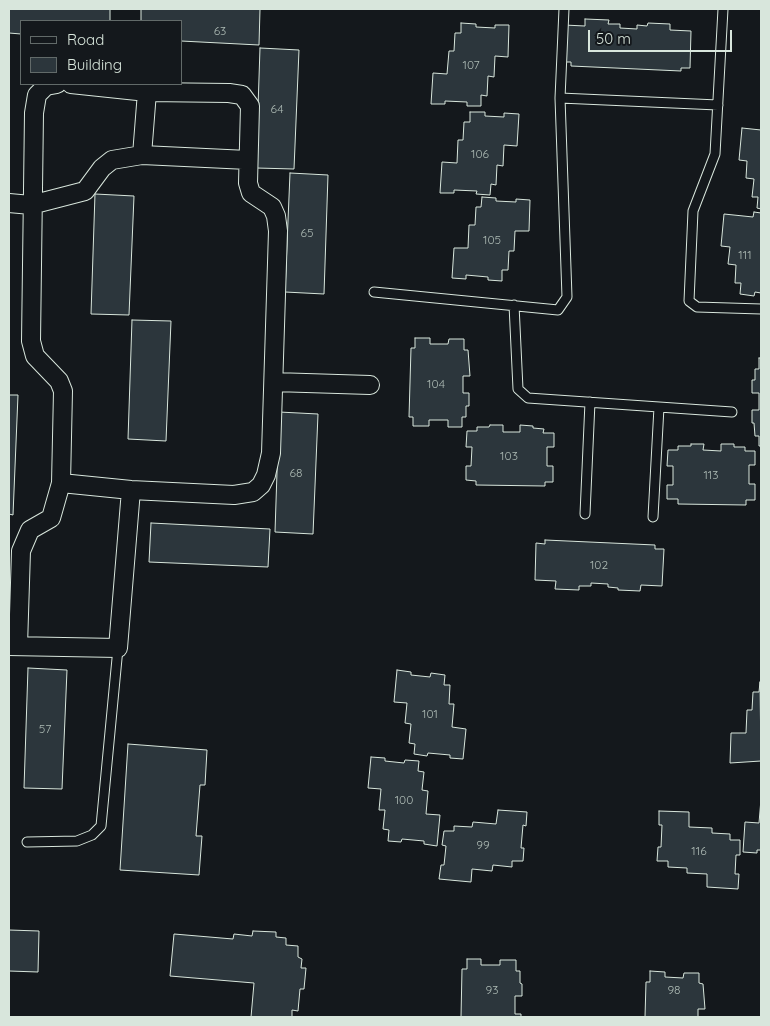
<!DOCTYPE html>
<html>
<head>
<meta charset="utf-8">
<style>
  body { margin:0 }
  #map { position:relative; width:770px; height:1026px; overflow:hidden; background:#14181c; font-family:Quicksand,sans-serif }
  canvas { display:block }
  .frame { position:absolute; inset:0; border:10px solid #d8e6dc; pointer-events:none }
  .legend { position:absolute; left:20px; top:20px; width:162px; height:65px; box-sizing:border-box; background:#14181c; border:1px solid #626a69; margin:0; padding:6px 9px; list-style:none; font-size:15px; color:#d8e6dc }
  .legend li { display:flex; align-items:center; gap:10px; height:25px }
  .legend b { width:25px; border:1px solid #626a69 }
  .scale { position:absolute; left:588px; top:30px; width:144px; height:22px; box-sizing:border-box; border:2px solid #d8e6dc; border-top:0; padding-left:6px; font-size:15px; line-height:18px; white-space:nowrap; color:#d8e6dc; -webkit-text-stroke:4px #14181c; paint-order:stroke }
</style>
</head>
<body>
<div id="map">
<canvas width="770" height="1026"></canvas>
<div class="frame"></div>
<ul class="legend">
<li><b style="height:6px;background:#14181c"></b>Road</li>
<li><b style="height:14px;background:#2c363c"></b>Building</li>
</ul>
<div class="scale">50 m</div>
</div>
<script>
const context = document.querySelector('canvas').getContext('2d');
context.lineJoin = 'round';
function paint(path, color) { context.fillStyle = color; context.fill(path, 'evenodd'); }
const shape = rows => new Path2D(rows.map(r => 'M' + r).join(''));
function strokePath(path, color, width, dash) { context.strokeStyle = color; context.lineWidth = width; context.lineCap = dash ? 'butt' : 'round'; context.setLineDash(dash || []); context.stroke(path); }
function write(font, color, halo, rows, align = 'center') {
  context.font = font + ' Quicksand,sans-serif'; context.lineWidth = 4; context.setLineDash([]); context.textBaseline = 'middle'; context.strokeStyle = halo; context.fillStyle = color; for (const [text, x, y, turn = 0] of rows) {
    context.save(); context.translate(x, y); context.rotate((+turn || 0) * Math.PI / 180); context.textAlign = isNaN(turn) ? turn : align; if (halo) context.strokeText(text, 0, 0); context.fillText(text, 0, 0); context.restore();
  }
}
const building = shape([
  [9,9,110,9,110,21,21,21,21,34,9,33,9,9],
  [141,9,260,9,259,45,181,41,181,21,141,21,141,9],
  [585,19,609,20,608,24,620,24,620,28,637,29,637,25,647,26,648,23,670,24,670,30,691,31,690,68,681,68,681,71,571,66,571,62,562,62,564,25,585,26,585,19],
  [461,23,476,24,476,27,495,28,495,25,509,25,508,57,495,56,494,77,488,76,487,96,481,95,481,106,467,106,467,102,445,101,445,104,431,104,433,73,447,74,449,51,454,51,455,33,461,33,461,23],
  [260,48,299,50,294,169,256,168,260,48],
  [470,112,485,112,485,116,504,117,504,113,519,114,517,146,504,145,503,166,497,165,496,185,491,184,490,195,476,194,477,191,454,190,454,193,440,193,442,162,457,163,458,140,463,140,464,122,470,122,470,112],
  [742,128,761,130,761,209,757,208,758,197,752,197,754,179,746,178,747,161,739,160,742,128],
  [290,173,328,175,324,294,285,292,290,173],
  [95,194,134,196,129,315,91,314,95,194],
  [482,197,496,198,496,201,516,202,516,199,530,200,529,231,515,231,514,251,509,251,508,270,502,270,502,281,488,280,488,277,466,275,466,279,452,278,454,248,468,248,469,225,475,225,476,207,481,207,482,197],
  [754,212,761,213,761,293,755,292,754,296,740,294,741,283,735,283,736,265,728,264,730,247,721,246,724,214,753,217,754,212],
  [132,320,171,321,166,441,128,439,132,320],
  [415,338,430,338,430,344,448,344,449,339,464,339,464,350,468,350,470,376,463,376,463,393,469,393,469,406,466,406,466,417,462,417,462,427,448,427,448,420,429,420,429,426,413,426,413,417,409,417,411,348,415,348,415,338],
  [759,358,761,358,761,446,759,446,759,436,755,436,754,423,752,423,752,410,759,410,759,393,752,393,752,380,755,380,755,369,759,369,759,358],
  [9,395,18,395,13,515,9,514,9,395],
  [279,412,318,414,313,534,275,532,279,412],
  [490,425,503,425,503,432,520,432,520,425,533,426,533,428,544,429,543,433,554,433,554,447,547,447,547,466,553,466,553,482,545,482,545,486,476,485,476,481,466,480,466,466,471,466,472,447,466,447,467,431,477,431,477,427,489,427,490,425],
  [691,444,704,444,703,450,721,451,721,444,734,444,734,447,745,447,745,451,755,451,755,465,749,465,749,484,755,484,755,500,746,500,746,505,678,504,678,499,667,499,667,485,673,485,673,466,667,466,668,450,678,450,678,446,691,446,691,444],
  [151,523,270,529,268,567,149,562,151,523],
  [545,540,655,545,655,549,664,549,662,586,641,585,640,591,618,590,618,588,608,587,608,584,591,583,591,586,579,586,579,590,555,589,556,581,535,580,536,543,545,544,545,540],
  [28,668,67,670,62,789,24,788,28,668],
  [397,670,411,672,411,675,430,677,431,673,445,675,444,685,450,685,449,704,454,704,452,727,466,729,463,759,450,758,450,755,428,753,427,756,414,754,415,744,409,743,411,724,405,723,407,703,394,702,397,670],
  [760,682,761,761,730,763,731,733,746,733,747,710,752,710,753,692,759,692,760,682],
  [128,744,207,750,205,785,200,785,196,836,202,836,199,875,120,870,128,744],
  [371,757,385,758,385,761,404,763,405,760,419,761,418,771,424,772,422,790,428,791,426,814,440,815,437,846,424,844,424,841,402,839,401,842,388,841,389,830,383,829,385,810,379,810,381,789,368,788,371,757],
  [761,799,761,850,757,850,757,853,743,852,745,822,759,823,761,799],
  [498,810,527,812,526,826,523,825,521,848,524,848,523,861,512,861,512,867,493,865,492,871,472,869,471,882,439,879,441,865,444,865,446,846,442,845,444,831,454,831,454,826,472,827,473,822,496,824,498,810],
  [659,811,689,812,689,827,712,828,712,833,730,834,730,840,740,840,740,855,736,855,735,874,739,874,738,889,707,887,707,874,687,873,687,868,668,867,668,861,657,861,658,847,661,847,662,825,659,825,659,811],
  [9,930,39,931,38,972,9,971,9,930],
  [253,931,276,932,276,937,286,938,286,945,298,946,298,957,302,959,301,968,306,968,304,989,300,989,298,1011,292,1010,292,1017,251,1017,254,983,170,976,174,934,233,939,234,934,252,936,253,931],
  [467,959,481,959,481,965,500,965,500,960,516,960,516,971,520,971,520,983,522,984,522,996,515,996,515,1014,521,1014,521,1017,461,1017,462,969,467,969,467,959],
  [650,971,665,972,665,977,683,978,684,973,699,973,699,983,703,984,705,1009,698,1009,698,1017,645,1017,646,982,650,982,650,971]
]);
const lane = shape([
  [723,9,715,154,693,211,689,301,697,307,761,309],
  [560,98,718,105],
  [374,292,558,310,567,297,560,98,564,9],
  [514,305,518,389,528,398,732,412],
  [585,514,590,402],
  [653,517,659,407],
  [27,842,77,841,92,835,101,826,118,648]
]);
const street = shape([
  [57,84,46,86,37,95,34,113,31,341,35,356,59,381,63,391,61,483,131,490,234,495,253,492,261,485,266,475,271,453,278,231,276,216,272,207,251,193,248,183,250,106,242,95,229,93,147,92,71,84],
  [142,155,248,160],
  [9,203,31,205,85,191,102,168,112,160,142,155,147,92],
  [274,382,370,385],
  [9,646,118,648,131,490],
  [18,646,21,551,30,530,51,518,61,483]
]);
const numberNames = [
  ["63",220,31],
  ["107",471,65],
  ["64",277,109],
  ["106",480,154],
  ["65",307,233],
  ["105",492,240],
  ["111",745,255],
  ["104",436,384],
  ["103",509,456],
  ["68",296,473],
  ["113",711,475],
  ["102",599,565],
  ["101",430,714],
  ["57",45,729],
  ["100",404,800],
  ["99",483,845],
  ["116",699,851],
  ["93",492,990],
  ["98",674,990]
];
paint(building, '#2c363c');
strokePath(building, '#d8e6dc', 1);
strokePath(lane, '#d8e6dc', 11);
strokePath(street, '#d8e6dc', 20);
strokePath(lane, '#14181c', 9);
strokePath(street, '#14181c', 18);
write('12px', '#adbab4', null, numberNames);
</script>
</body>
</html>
